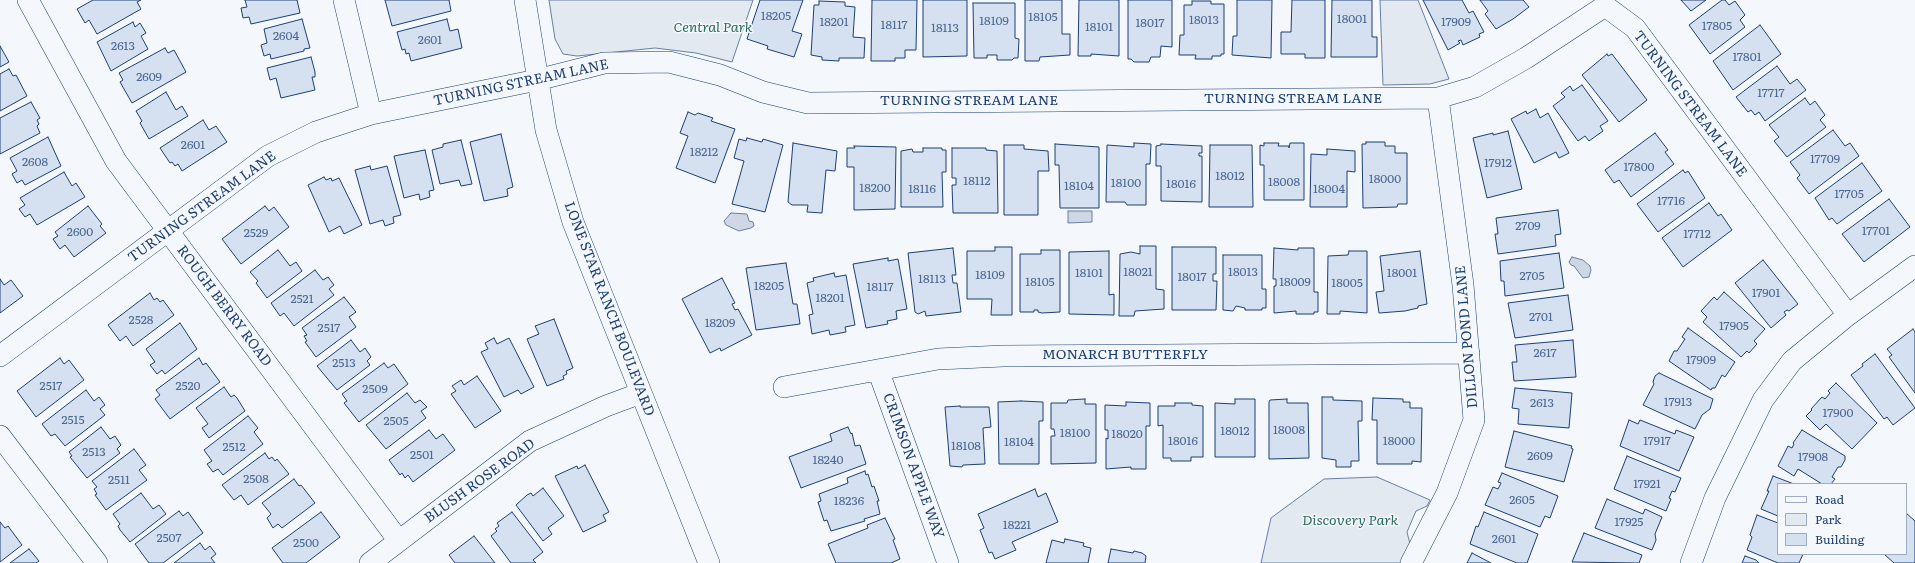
<!DOCTYPE html>
<html>
<head>
<meta charset="utf-8">
<style>
  body { margin:0 }
  #map { position:relative; width:1915px; height:563px; overflow:hidden; background:#f4f7fb; font-family:Literata,serif }
  canvas { display:block }
  .legend { position:absolute; left:1777px; top:483px; width:130px; height:72px; box-sizing:border-box; background:#f4f7fb; border:1px solid #9eadc5; margin:0; padding:5px 7px; list-style:none; font-size:12px; color:#1d3f73 }
  .legend li { display:flex; align-items:center; gap:8px; height:20px }
  .legend b { width:20px; border:1px solid #9eadc5 }
</style>
</head>
<body>
<div id="map">
<canvas width="1915" height="563"></canvas>
<ul class="legend">
<li><b style="height:5px;background:#f4f7fb"></b>Road</li>
<li><b style="height:11px;background:#e3e9f0"></b>Park</li>
<li><b style="height:11px;background:#d5e0f0"></b>Building</li>
</ul>
</div>
<script>
const context = document.querySelector('canvas').getContext('2d');
context.lineJoin = 'round';
function paint(path, color) { context.fillStyle = color; context.fill(path, 'evenodd'); }
const shape = rows => new Path2D(rows.map(r => 'M' + r).join(''));
function strokePath(path, color, width, dash) { context.strokeStyle = color; context.lineWidth = width; context.lineCap = dash ? 'butt' : 'round'; context.setLineDash(dash || []); context.stroke(path); }
function write(font, color, halo, rows, align = 'center') {
  context.font = font + ' Literata,serif'; context.lineWidth = 3; context.setLineDash([]); context.textBaseline = 'middle'; context.strokeStyle = halo; context.fillStyle = color; for (const [text, x, y, turn = 0] of rows) {
    context.save(); context.translate(x, y); context.rotate((+turn || 0) * Math.PI / 180); context.textAlign = isNaN(turn) ? turn : align; if (halo) context.strokeText(text, 0, 0); context.fillText(text, 0, 0); context.restore();
  }
}
const green = shape([
  [549,0,753,0,732,62,696,53,655,48,577,56,563,54,555,39,549,0],
  [1380,0,1418,0,1449,79,1430,84,1383,85,1380,0],
  [1377,477,1430,500,1427,506,1416,511,1407,532,1410,544,1400,563,1261,563,1271,518,1324,479,1377,477]
]);
const water = shape([
  [1068,211,1092,211,1092,222,1068,223,1068,211],
  [731,213,747,214,749,221,753,222,754,226,751,228,739,231,726,225,724,221,731,213],
  [1572,257,1583,260,1590,266,1591,270,1589,277,1583,278,1574,266,1571,265,1569,262,1572,257]
]);
const building = shape([
  [93,0,141,0,137,2,141,9,97,34,89,20,85,23,77,9,93,0],
  [245,0,297,0,300,13,251,24,249,17,243,18,241,8,247,7,245,0],
  [385,0,449,0,451,11,392,26,385,0],
  [760,0,803,0,792,31,802,34,794,57,767,49,768,46,747,39,760,0],
  [872,0,917,0,916,50,905,50,905,58,895,58,895,61,871,61,872,0],
  [923,0,967,0,967,56,923,57,923,0],
  [1025,0,1062,0,1062,34,1070,34,1070,55,1040,57,1039,61,1025,61,1025,0],
  [1079,0,1119,0,1119,56,1091,54,1091,56,1078,56,1079,0],
  [1128,0,1172,0,1172,47,1161,46,1160,57,1151,57,1149,62,1134,62,1131,59,1128,59,1128,0],
  [1237,0,1272,0,1271,58,1232,55,1233,36,1237,36,1237,0],
  [1292,0,1325,0,1325,58,1305,58,1305,54,1281,54,1281,32,1291,32,1292,0],
  [1332,0,1372,0,1372,37,1377,37,1377,57,1331,57,1332,0],
  [1423,0,1462,0,1469,13,1473,11,1484,32,1479,34,1480,37,1463,45,1461,40,1458,41,1460,43,1448,50,1423,0],
  [1480,0,1523,0,1529,7,1513,19,1496,29,1485,14,1488,11,1480,0],
  [1681,0,1706,0,1691,11,1681,0],
  [1722,0,1725,0,1729,5,1735,1,1745,15,1740,20,1745,27,1710,54,1689,25,1722,0],
  [819,1,845,2,845,6,855,7,853,37,865,38,864,58,839,58,839,61,822,60,822,57,811,55,814,5,819,5,819,1],
  [1192,1,1211,1,1211,4,1224,4,1224,54,1221,54,1221,56,1212,56,1212,59,1195,59,1196,55,1179,55,1180,35,1184,35,1184,5,1192,5,1192,1],
  [973,3,1015,3,1015,38,1019,39,1018,58,1014,58,1012,60,997,60,997,55,987,55,987,58,974,58,973,3],
  [302,19,310,48,304,49,304,51,271,59,270,54,264,56,261,45,267,43,264,29,302,19],
  [447,19,450,31,458,29,462,48,411,61,409,53,406,54,405,49,402,50,397,32,447,19],
  [133,22,135,27,140,23,146,33,141,36,148,49,111,71,97,42,133,22],
  [1760,25,1781,54,1733,90,1713,61,1760,25],
  [0,46,9,62,0,67,0,46],
  [165,48,168,53,174,50,186,72,132,103,120,82,123,80,119,73,165,48],
  [1607,54,1608,56,1612,54,1647,100,1619,122,1582,75,1607,54],
  [311,57,315,72,315,77,312,77,315,90,281,98,276,78,270,80,267,68,311,57],
  [1777,66,1790,84,1797,79,1806,90,1765,121,1759,112,1755,115,1751,110,1748,112,1736,97,1777,66],
  [9,69,13,76,16,75,27,96,0,111,0,74,9,69],
  [1582,85,1608,121,1600,126,1603,131,1589,141,1585,136,1578,141,1553,106,1565,97,1561,93,1570,86,1573,91,1582,85],
  [166,92,176,110,182,106,188,116,149,139,140,123,142,121,136,111,166,92],
  [1805,98,1810,105,1815,101,1825,115,1820,120,1826,127,1787,157,1774,141,1779,137,1769,125,1805,98],
  [31,102,40,118,37,120,39,124,37,126,40,133,0,154,0,118,31,102],
  [1536,109,1540,118,1548,113,1569,153,1559,158,1556,152,1534,163,1511,119,1526,111,1527,114,1536,109],
  [688,112,695,115,698,113,713,118,711,121,735,129,715,183,676,168,688,136,680,133,688,112],
  [203,120,209,130,216,126,227,142,182,171,178,164,175,166,172,162,170,163,160,148,203,120],
  [1833,130,1845,146,1850,143,1859,156,1809,194,1797,178,1800,175,1790,162,1833,130],
  [1508,131,1522,189,1487,198,1473,138,1493,133,1493,135,1508,131],
  [1655,133,1668,150,1665,152,1674,164,1631,197,1619,180,1614,183,1605,170,1655,133],
  [501,134,513,187,507,189,508,196,484,201,470,142,501,134],
  [48,137,61,166,25,185,22,180,17,183,12,174,17,171,10,158,48,137],
  [747,138,762,142,763,139,783,145,765,212,732,204,744,161,734,158,739,139,746,141,747,138],
  [461,140,472,184,461,186,459,180,440,184,432,150,443,147,443,144,461,140],
  [1366,142,1385,142,1385,146,1395,146,1395,153,1407,153,1407,204,1398,204,1397,207,1363,208,1362,144,1366,144,1366,142],
  [793,143,837,151,835,171,826,170,822,213,807,212,808,205,792,205,788,202,793,143],
  [1134,143,1151,144,1150,164,1146,164,1146,205,1127,205,1125,202,1106,202,1107,145,1134,147,1134,143],
  [1264,143,1279,143,1278,146,1289,146,1289,148,1290,143,1304,143,1304,200,1264,200,1264,165,1260,165,1260,145,1264,146,1264,143],
  [1055,144,1099,147,1099,208,1060,208,1059,165,1055,165,1055,144],
  [1161,144,1202,146,1202,153,1199,153,1199,156,1202,156,1202,202,1161,201,1161,166,1156,166,1156,146,1161,145,1161,144],
  [1004,145,1024,145,1024,149,1048,151,1049,171,1038,171,1038,215,1004,215,1004,145],
  [1210,145,1252,145,1253,207,1209,207,1210,145],
  [854,146,896,147,895,209,854,210,854,167,847,167,847,148,855,148,854,146],
  [923,148,942,148,942,150,946,150,946,172,942,172,943,207,901,207,901,151,912,149,913,152,923,152,923,148],
  [952,148,986,148,986,150,997,151,998,213,953,213,952,185,956,185,956,178,952,178,952,148],
  [1327,149,1355,151,1355,172,1347,171,1347,207,1310,207,1311,154,1327,155,1327,149],
  [425,150,434,190,429,191,430,197,420,200,419,194,404,198,394,156,425,150],
  [1862,163,1882,191,1837,224,1832,218,1829,220,1815,198,1862,163],
  [370,166,371,170,387,166,401,215,393,217,394,223,385,226,383,220,370,224,355,170,370,166],
  [1683,170,1685,173,1688,171,1705,198,1658,232,1637,204,1683,170],
  [64,172,72,186,76,183,85,197,37,225,30,214,25,217,19,209,25,205,20,198,64,172],
  [324,177,326,180,331,178,332,181,339,178,362,225,344,234,340,226,329,232,308,185,324,177],
  [1889,199,1910,227,1864,262,1842,234,1889,199],
  [1709,203,1718,216,1721,214,1732,230,1683,267,1662,238,1709,203],
  [88,206,102,224,100,226,106,233,74,257,65,245,60,249,53,239,58,236,55,232,88,206],
  [265,206,269,211,274,207,289,227,241,264,222,239,265,206],
  [1558,210,1561,234,1555,235,1556,246,1498,254,1495,234,1498,234,1496,218,1558,210],
  [1140,246,1156,246,1156,289,1164,290,1164,309,1135,311,1134,316,1119,316,1120,254,1131,252,1140,254,1140,246],
  [995,247,1012,247,1012,315,991,315,992,299,967,299,967,251,995,251,995,247],
  [1172,247,1216,247,1216,274,1213,274,1213,281,1217,281,1216,310,1172,310,1172,247],
  [953,248,956,275,952,275,953,283,957,283,961,312,926,316,925,311,918,314,915,312,908,253,953,248],
  [1274,248,1298,250,1298,248,1314,248,1314,292,1318,292,1318,312,1314,312,1314,314,1296,314,1296,311,1274,313,1274,286,1276,286,1276,279,1273,279,1274,248],
  [278,250,290,266,296,262,302,271,267,298,256,283,258,281,250,272,278,250],
  [1041,250,1060,250,1060,312,1042,313,1038,312,1038,310,1034,310,1034,312,1020,312,1020,254,1041,254,1041,250],
  [1109,251,1109,295,1114,294,1114,315,1069,314,1069,252,1109,251],
  [1349,251,1367,251,1367,313,1340,311,1340,314,1327,314,1328,256,1348,255,1349,251],
  [1420,251,1427,304,1418,306,1418,308,1405,311,1379,313,1376,292,1384,291,1380,256,1420,251],
  [1559,253,1564,288,1505,296,1504,281,1501,281,1500,261,1559,253],
  [1223,255,1262,255,1262,289,1266,289,1266,308,1262,308,1262,310,1245,310,1245,308,1236,306,1233,311,1223,310,1223,255],
  [888,258,888,261,898,259,907,309,896,311,897,319,887,321,888,324,866,328,853,264,888,258],
  [1763,260,1798,304,1789,311,1787,310,1784,312,1786,315,1771,328,1735,283,1763,260],
  [786,263,793,304,797,304,800,324,756,330,746,268,786,263],
  [315,270,323,280,328,277,334,285,329,289,334,295,294,326,284,313,280,316,271,303,315,270],
  [834,273,835,277,846,275,855,325,845,327,846,332,830,335,829,330,812,334,809,315,813,314,807,283,814,281,813,278,834,273],
  [722,278,735,303,732,304,735,310,738,309,752,335,721,351,720,348,710,353,682,299,722,278],
  [0,279,4,285,11,280,23,296,0,313,0,279],
  [1724,292,1765,329,1754,341,1757,344,1749,353,1747,351,1741,357,1703,322,1707,317,1701,311,1714,297,1717,300,1724,292],
  [150,293,154,300,157,298,160,302,163,300,174,315,133,346,126,336,120,341,108,325,150,293],
  [1568,295,1573,330,1515,338,1508,303,1568,295],
  [344,297,356,312,349,317,356,327,316,357,305,342,307,341,304,336,307,335,302,328,344,297],
  [554,319,573,368,566,371,567,374,563,376,564,379,547,386,527,339,539,334,535,326,554,319],
  [180,323,197,349,165,374,162,370,157,374,150,365,155,362,146,349,180,323],
  [1688,328,1735,362,1725,377,1722,375,1715,388,1712,388,1711,390,1669,361,1674,351,1677,351,1685,339,1682,337,1688,328],
  [1913,329,1915,332,1915,393,1889,357,1892,355,1887,349,1913,329],
  [494,338,497,344,509,338,534,387,521,394,518,390,504,397,481,352,488,349,485,343,494,338],
  [351,340,360,352,365,348,371,357,367,361,370,365,337,390,317,366,351,340],
  [1573,340,1576,377,1514,381,1512,362,1517,362,1515,345,1573,340],
  [1875,354,1915,408,1893,425,1887,417,1884,419,1851,375,1863,366,1862,364,1875,354],
  [60,358,64,364,69,360,84,380,36,417,17,391,60,358],
  [199,358,203,365,206,363,220,382,170,419,155,399,160,395,156,390,199,358],
  [384,363,388,368,394,364,408,384,359,422,344,403,347,401,342,394,384,363],
  [1659,373,1713,399,1710,409,1702,415,1695,429,1643,405,1654,384,1653,382,1655,376,1659,373],
  [477,376,501,411,475,428,451,394,456,391,452,386,461,380,464,385,477,376],
  [1836,383,1877,423,1852,449,1826,424,1820,430,1806,416,1812,410,1811,409,1822,397,1825,399,1830,393,1828,391,1836,383],
  [224,387,231,397,234,395,237,398,245,411,209,438,202,428,208,424,196,408,224,387],
  [1515,388,1572,393,1569,428,1518,424,1519,409,1512,408,1515,388],
  [86,390,94,401,99,397,105,405,100,409,105,415,65,446,55,434,51,436,42,424,86,390],
  [407,393,415,403,420,400,427,407,421,411,426,418,386,449,366,425,407,393],
  [1322,397,1333,397,1333,400,1362,401,1362,421,1358,421,1359,461,1351,461,1351,467,1336,467,1336,460,1322,458,1322,397],
  [1373,398,1403,399,1403,402,1410,402,1410,408,1422,408,1421,462,1412,461,1412,464,1377,464,1377,420,1372,420,1373,398],
  [1085,399,1085,404,1096,404,1096,463,1051,464,1051,436,1055,436,1054,429,1051,429,1051,403,1067,403,1068,400,1085,399],
  [1235,399,1255,399,1255,457,1215,457,1215,403,1235,404,1235,399],
  [1287,399,1287,403,1308,403,1309,458,1269,459,1269,402,1270,400,1287,399],
  [1021,401,1043,402,1043,421,1039,421,1039,464,999,464,998,402,1021,401],
  [1126,402,1150,403,1150,426,1146,426,1146,469,1131,469,1131,467,1106,469,1106,438,1108,439,1108,430,1105,430,1105,405,1126,406,1126,402],
  [1175,403,1192,403,1192,405,1203,406,1203,457,1191,457,1191,461,1171,461,1171,458,1163,458,1163,425,1158,426,1158,406,1175,406,1175,403],
  [960,406,960,407,989,407,991,427,983,428,985,464,963,465,962,467,950,466,945,407,960,406],
  [248,416,258,428,254,432,263,444,223,475,218,469,213,472,207,464,212,461,204,450,248,416],
  [1629,420,1638,424,1640,420,1675,434,1676,430,1694,437,1679,471,1620,446,1629,420],
  [101,427,110,439,115,436,121,445,117,449,120,453,87,478,70,457,72,456,69,452,101,427],
  [848,427,851,434,852,433,855,446,860,445,866,464,801,488,789,457,832,441,830,434,848,427],
  [429,430,436,439,443,434,455,450,413,482,408,475,405,478,402,473,400,475,389,460,429,430],
  [1802,430,1845,456,1845,460,1841,467,1838,467,1832,477,1835,479,1831,484,1822,484,1798,469,1794,476,1778,466,1788,446,1792,448,1794,444,1793,443,1802,430],
  [1514,431,1572,446,1571,448,1573,449,1564,482,1505,467,1514,431],
  [134,449,146,465,139,470,147,480,106,510,95,495,97,494,94,489,97,487,92,481,134,449],
  [265,453,269,459,272,457,275,461,277,459,289,474,248,505,241,495,234,500,222,485,265,453],
  [1627,456,1681,478,1675,492,1672,491,1669,498,1671,499,1666,511,1614,489,1627,456],
  [585,465,609,512,603,515,606,521,583,532,555,476,577,466,578,469,585,465],
  [865,471,866,475,868,474,872,487,874,486,879,501,877,501,880,514,864,519,865,521,831,531,827,520,824,521,818,502,821,501,819,494,848,483,847,478,865,471],
  [1502,473,1558,496,1550,518,1545,516,1540,527,1485,505,1493,487,1498,489,1501,483,1498,482,1502,473],
  [1773,476,1794,484,1778,484,1778,516,1761,509,1769,491,1767,491,1773,476],
  [294,479,299,486,301,485,315,503,282,528,278,524,273,528,267,518,271,514,262,503,294,479],
  [543,488,564,516,548,528,552,534,543,541,516,505,527,495,531,493,533,496,543,488],
  [1035,489,1038,497,1046,493,1058,522,1012,542,1016,550,995,559,992,552,989,553,980,530,984,528,978,514,1035,489],
  [141,493,153,509,159,505,166,514,130,542,120,530,118,526,120,524,113,514,141,493],
  [1607,499,1643,514,1645,509,1662,517,1655,534,1656,540,1652,550,1595,528,1607,499],
  [179,511,183,516,188,512,203,533,163,563,149,563,135,544,179,511],
  [321,512,340,537,306,563,283,563,272,548,321,512],
  [512,512,543,552,533,560,536,563,511,563,491,536,497,531,495,529,499,526,497,523,512,512],
  [1484,512,1538,534,1527,563,1517,563,1470,544,1476,526,1478,527,1484,512],
  [1906,513,1915,521,1915,563,1894,563,1884,554,1906,554,1906,513],
  [1757,515,1778,523,1778,554,1803,554,1799,563,1778,563,1747,550,1752,537,1750,535,1757,515],
  [885,518,895,539,893,540,900,559,891,563,836,563,828,544,868,528,867,525,885,518],
  [0,522,5,528,8,526,22,545,0,562,0,522],
  [1584,533,1642,555,1639,563,1572,562,1584,533],
  [474,536,495,563,455,563,449,555,474,536],
  [1065,539,1084,543,1083,546,1091,548,1088,563,1046,563,1052,540,1064,543,1065,539],
  [200,543,205,550,210,546,216,554,211,558,215,563,174,563,200,543],
  [29,549,39,561,36,563,10,563,29,549],
  [1111,549,1133,553,1134,551,1142,553,1146,556,1145,563,1108,563,1111,549],
  [1472,553,1491,563,1467,563,1472,553],
  [1745,556,1756,560,1759,563,1742,563,1745,556]
]);
const minor = shape([
  [28,0,116,161,399,541],
  [344,0,371,114],
  [525,0,546,130,573,222,709,563],
  [0,356,268,156,316,132,371,114,537,80,604,63,669,62,720,75,763,92,808,103,1438,98,1475,87,1526,58,1605,6,1635,28,1848,315],
  [878,370,948,563],
  [784,387,938,359,1003,356,1469,353],
  [0,436,97,563],
  [370,563,530,441,606,406,641,393],
  [1411,563,1447,493,1474,420,1463,285,1438,98],
  [1691,563,1715,498,1763,400,1792,361,1848,315,1915,266]
]);
const numberNames = [
  ["18205",776,16],
  ["18105",1043,17],
  ["18001",1352,19],
  ["18013",1204,20],
  ["18109",994,21],
  ["18201",834,22],
  ["17909",1456,22],
  ["18017",1150,23],
  ["18117",894,25],
  ["17805",1717,26],
  ["18101",1099,27],
  ["18113",945,28],
  ["2604",286,36],
  ["2601",430,40],
  ["2613",123,46],
  ["17801",1747,57],
  ["2609",149,77],
  ["17717",1771,93],
  ["2601",193,145],
  ["18212",704,152],
  ["17709",1825,159],
  ["2608",35,162],
  ["17912",1498,163],
  ["17800",1639,167],
  ["18012",1230,176],
  ["18000",1385,179],
  ["18112",977,181],
  ["18008",1284,182],
  ["18100",1126,183],
  ["18016",1181,184],
  ["18104",1079,186],
  ["18200",875,188],
  ["18116",922,189],
  ["18004",1329,189],
  ["17705",1849,194],
  ["17716",1671,201],
  ["2709",1528,226],
  ["17701",1876,231],
  ["2600",80,232],
  ["2529",256,233],
  ["17712",1697,234],
  ["18021",1138,272],
  ["18013",1243,272],
  ["18101",1089,273],
  ["18001",1402,273],
  ["18109",990,275],
  ["2705",1532,276],
  ["18017",1192,277],
  ["18113",932,279],
  ["18105",1040,282],
  ["18009",1295,282],
  ["18005",1347,283],
  ["18205",769,286],
  ["18117",880,287],
  ["17901",1766,293],
  ["18201",830,298],
  ["2521",302,299],
  ["2701",1541,317],
  ["2528",141,320],
  ["18209",720,323],
  ["17905",1734,326],
  ["2517",329,328],
  ["2617",1545,353],
  ["17909",1701,360],
  ["2513",344,363],
  ["2517",51,386],
  ["2520",188,386],
  ["2509",375,389],
  ["17913",1678,402],
  ["2613",1542,403],
  ["17900",1838,413],
  ["2515",73,420],
  ["2505",396,421],
  ["18008",1289,430],
  ["18012",1235,431],
  ["18100",1075,433],
  ["18020",1127,434],
  ["18016",1183,441],
  ["18000",1399,441],
  ["17917",1657,441],
  ["18104",1019,442],
  ["18108",966,446],
  ["2512",234,447],
  ["2513",94,452],
  ["2501",422,455],
  ["2609",1540,456],
  ["17908",1813,457],
  ["18240",828,460],
  ["2508",256,479],
  ["2511",119,480],
  ["17921",1647,484],
  ["2605",1522,500],
  ["18236",849,501],
  ["17925",1629,522],
  ["18221",1017,525],
  ["2507",169,538],
  ["2601",1504,539],
  ["2500",306,543]
];
const parkNames = [
  ["Central Park",713,28],
  ["Discovery Park",1350,521]
];
const streetNames = [
  ["TURNING STREAM LANE",521,83,-12],
  ["TURNING STREAM LANE",1293,99],
  ["TURNING STREAM LANE",969,101],
  ["TURNING STREAM LANE",1690,104,53],
  ["TURNING STREAM LANE",202,207,-36],
  ["ROUGH BERRY ROAD",224,306,53],
  ["LONE STAR RANCH BOULEVARD",609,309,69],
  ["DILLON POND LANE",1467,337,-95],
  ["MONARCH BUTTERFLY",1125,355],
  ["CRIMSON APPLE WAY",913,466,70],
  ["BLUSH ROSE ROAD",480,481,-36]
];
paint(green, '#e3e9f0');
strokePath(green, '#687fa3', 1);
paint(water, '#cfd7e4');
strokePath(water, '#687fa3', 1);
paint(building, '#d5e0f0');
strokePath(building, '#1d3f73', 1);
strokePath(minor, '#1d3f73', 22);
strokePath(minor, '#f4f7fb', 21);
write('12px', '#4b6792', null, numberNames);
write('italic 14px', '#2c6c60', '#f4f7fb', parkNames);
write('14px', '#1d3f73', '#f4f7fb', streetNames);
</script>
</body>
</html>
